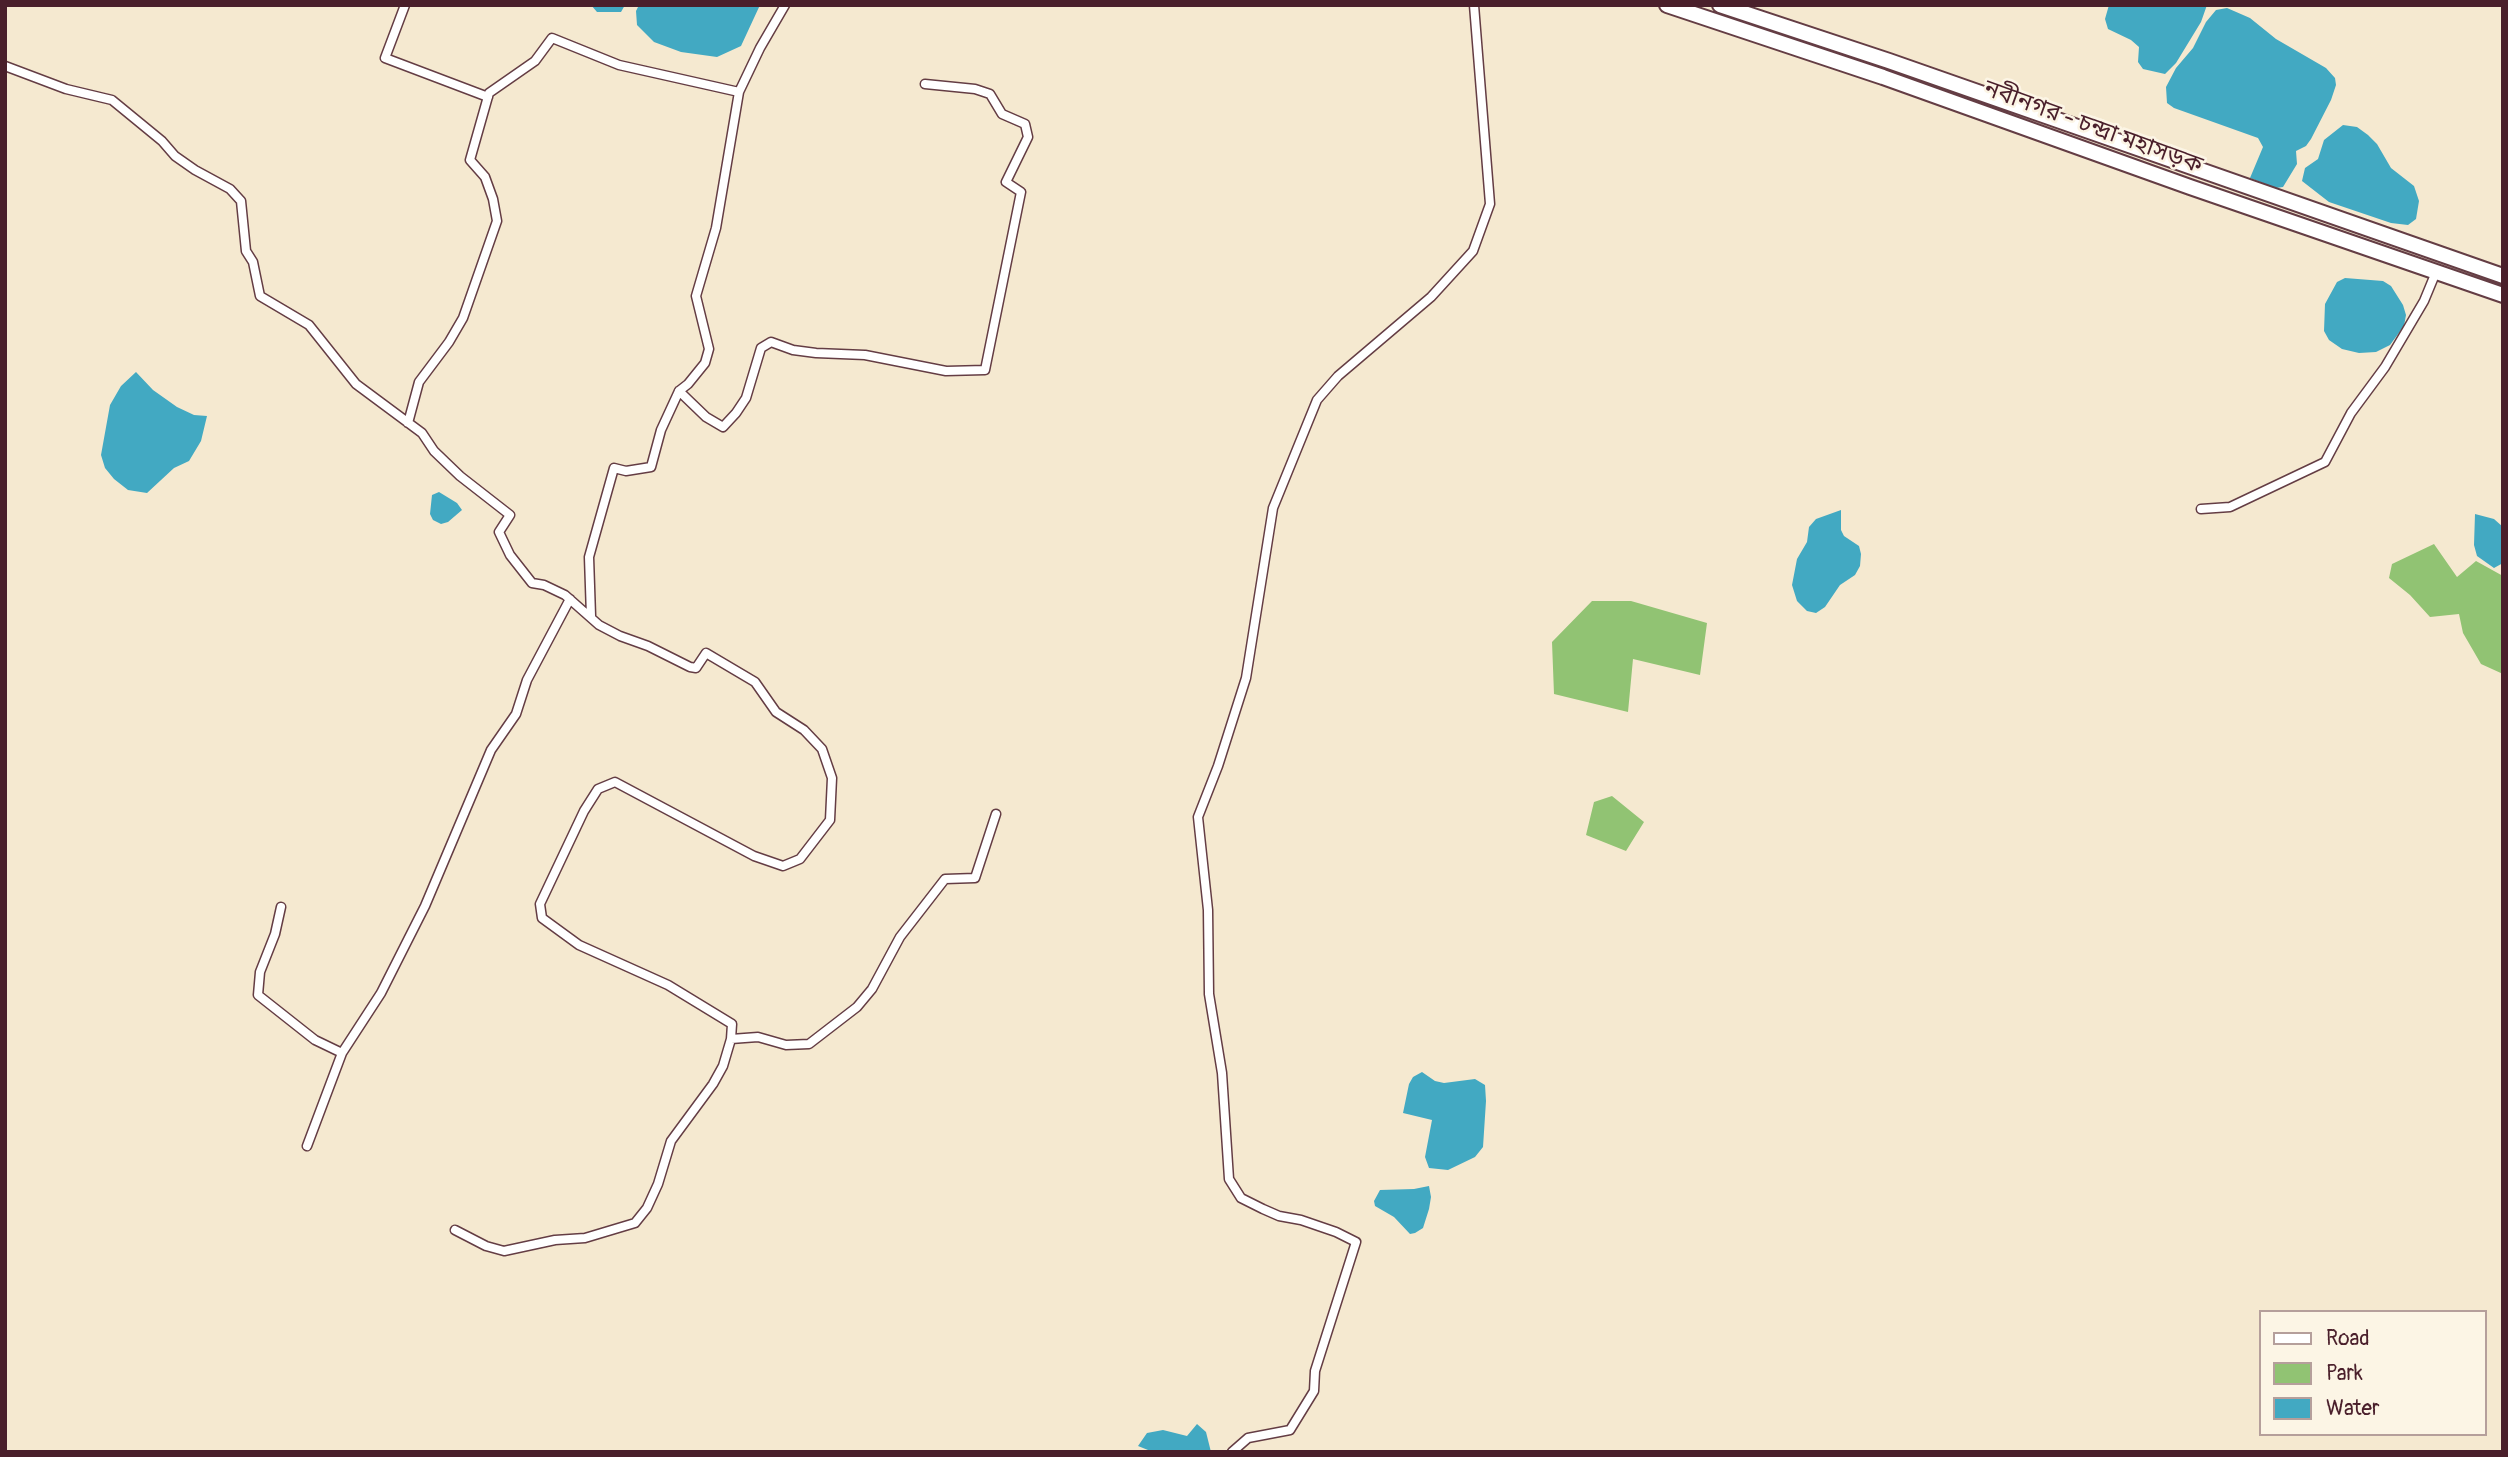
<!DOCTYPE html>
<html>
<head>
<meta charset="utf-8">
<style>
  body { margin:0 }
  #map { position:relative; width:2508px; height:1457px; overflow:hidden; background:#f5e9d0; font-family:Pangolin,sans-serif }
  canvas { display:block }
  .frame { position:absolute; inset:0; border:7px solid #4a1f2b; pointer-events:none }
  .legend { position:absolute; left:2259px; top:1310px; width:228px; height:126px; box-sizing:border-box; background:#fcf5e5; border:2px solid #b59f9b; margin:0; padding:9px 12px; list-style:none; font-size:21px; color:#4a1f2b }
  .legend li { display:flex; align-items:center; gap:14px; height:35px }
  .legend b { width:35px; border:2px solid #b59f9b }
</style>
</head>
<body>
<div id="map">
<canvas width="2508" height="1457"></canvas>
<div class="frame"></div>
<ul class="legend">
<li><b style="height:9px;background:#fff"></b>Road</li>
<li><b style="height:19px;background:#91c373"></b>Park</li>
<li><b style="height:19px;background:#42a9c2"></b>Water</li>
</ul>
</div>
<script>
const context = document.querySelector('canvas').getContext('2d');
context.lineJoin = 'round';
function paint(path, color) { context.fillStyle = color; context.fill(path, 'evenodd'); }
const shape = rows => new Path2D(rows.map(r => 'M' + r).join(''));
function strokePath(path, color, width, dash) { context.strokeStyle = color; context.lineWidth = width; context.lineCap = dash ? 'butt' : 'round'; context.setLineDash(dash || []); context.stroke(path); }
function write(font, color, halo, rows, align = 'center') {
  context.font = font + ' Pangolin,"Noto Sans Bengali",sans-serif'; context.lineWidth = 5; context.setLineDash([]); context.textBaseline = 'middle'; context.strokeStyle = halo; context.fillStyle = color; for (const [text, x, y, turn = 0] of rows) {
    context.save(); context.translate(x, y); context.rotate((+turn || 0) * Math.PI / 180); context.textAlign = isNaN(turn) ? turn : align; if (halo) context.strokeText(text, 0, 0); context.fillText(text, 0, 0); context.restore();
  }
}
const green = shape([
  [2434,544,2457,577,2476,561,2503,576,2503,674,2481,664,2463,633,2459,614,2430,617,2410,595,2389,578,2392,564],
  [1592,601,1631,601,1707,623,1700,675,1633,659,1628,712,1554,694,1552,642],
  [1612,796,1644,822,1626,851,1586,835,1594,802]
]);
const water = shape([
  [591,5,625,5,621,12,597,12],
  [639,5,760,5,741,46,717,57,681,52,654,42,637,25,636,11],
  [2109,5,2207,5,2201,22,2176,63,2165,74,2143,69,2138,62,2139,47,2131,40,2108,29,2105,19],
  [2227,8,2250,18,2276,39,2326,68,2335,78,2336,85,2331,100,2311,139,2306,146,2296,151,2297,164,2283,187,2276,188,2250,178,2263,147,2258,138,2174,108,2167,103,2166,87,2176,68,2193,48,2206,22,2216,10],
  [2343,125,2357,127,2368,135,2377,144,2391,168,2414,186,2419,201,2416,219,2408,225,2391,223,2329,202,2302,181,2305,168,2318,159,2324,140],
  [2345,278,2383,281,2391,286,2403,305,2406,315,2404,326,2390,345,2376,352,2359,353,2342,349,2329,340,2324,331,2325,304,2337,282],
  [136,372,153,390,177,407,194,415,207,416,201,441,189,461,174,468,147,493,128,490,114,479,105,468,101,455,110,405,121,386],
  [439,492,457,503,462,510,448,522,441,524,433,520,430,514,432,495],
  [1841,510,1841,530,1844,536,1859,546,1861,554,1860,566,1855,575,1840,585,1825,607,1816,613,1807,611,1797,601,1792,585,1797,559,1807,542,1809,527,1816,519],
  [2475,514,2494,519,2503,527,2503,563,2494,568,2477,556,2474,545],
  [1422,1072,1435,1081,1444,1083,1475,1079,1485,1085,1486,1101,1483,1147,1475,1157,1448,1170,1429,1168,1425,1157,1432,1120,1403,1113,1409,1084,1413,1077],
  [1429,1186,1431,1197,1429,1209,1423,1228,1415,1233,1410,1234,1394,1217,1375,1206,1374,1201,1380,1190,1414,1189],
  [1197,1424,1206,1432,1211,1452,1153,1452,1138,1446,1147,1433,1163,1430,1187,1436]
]);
const street = shape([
  [405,5,385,58,488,97],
  [785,5,760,48,739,92,716,228,696,296,709,349,705,363,688,384,679,391,706,417,723,427,736,413,746,398,761,348,771,342,793,350,816,353,865,355,946,371,985,370,1021,192,1006,182,1028,137,1025,124,1002,114,990,94,975,89,925,84],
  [5,66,66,89,112,100,162,141,175,156,195,170,230,189,241,201,246,251,253,262,260,296,309,325,356,384,422,433,434,451,460,476,510,515,499,532,510,555,532,583,544,585,565,595,599,625,620,636,648,646,690,667,696,668,706,653,755,682,776,712,804,730,822,749,832,778,830,820,800,859,783,866,754,856,615,782,598,789,584,811,540,904,542,918,579,945,668,985,732,1024,731,1039,723,1066,713,1084,671,1141,658,1184,647,1208,635,1223,585,1238,555,1240,504,1251,486,1246,455,1230],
  [408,423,419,382,449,342,463,318,497,221,493,199,485,177,470,160,489,93,535,61,552,38,619,65,739,92],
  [2201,509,2230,507,2325,462,2351,413,2385,367,2424,301,2436,272],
  [591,616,589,557,614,468,626,471,651,467,661,430,679,391],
  [281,907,275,934,260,972,258,995,315,1040,342,1053],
  [731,1039,758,1037,786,1045,809,1044,857,1007,872,989,900,937,945,879,975,878,996,814],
  [307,1146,342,1053,381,993,425,906,491,750,516,714,527,680,570,599],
  [1232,1452,1248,1438,1290,1430,1314,1391,1315,1371,1356,1242,1336,1232,1301,1220,1279,1216,1263,1209,1241,1198,1229,1179,1222,1073,1209,994,1208,910,1198,817,1218,766,1246,678,1273,508,1317,400,1338,376,1431,297,1473,251,1490,204,1474,5]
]);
const highway = shape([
  [1667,5,1883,77,2190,187,2503,295],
  [1720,5,1889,61,2503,276]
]);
const streetNames = [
  ["নবীনগর - চন্দ্রা মহাসড়ক",2093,128,20]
];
paint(green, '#91c373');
paint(water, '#42a9c2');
strokePath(street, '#643d44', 11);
strokePath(highway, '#643d44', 18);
strokePath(street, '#fff', 8);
strokePath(highway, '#fff', 14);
write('24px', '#4a1f2b', '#fcf5e5', streetNames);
</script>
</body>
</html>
